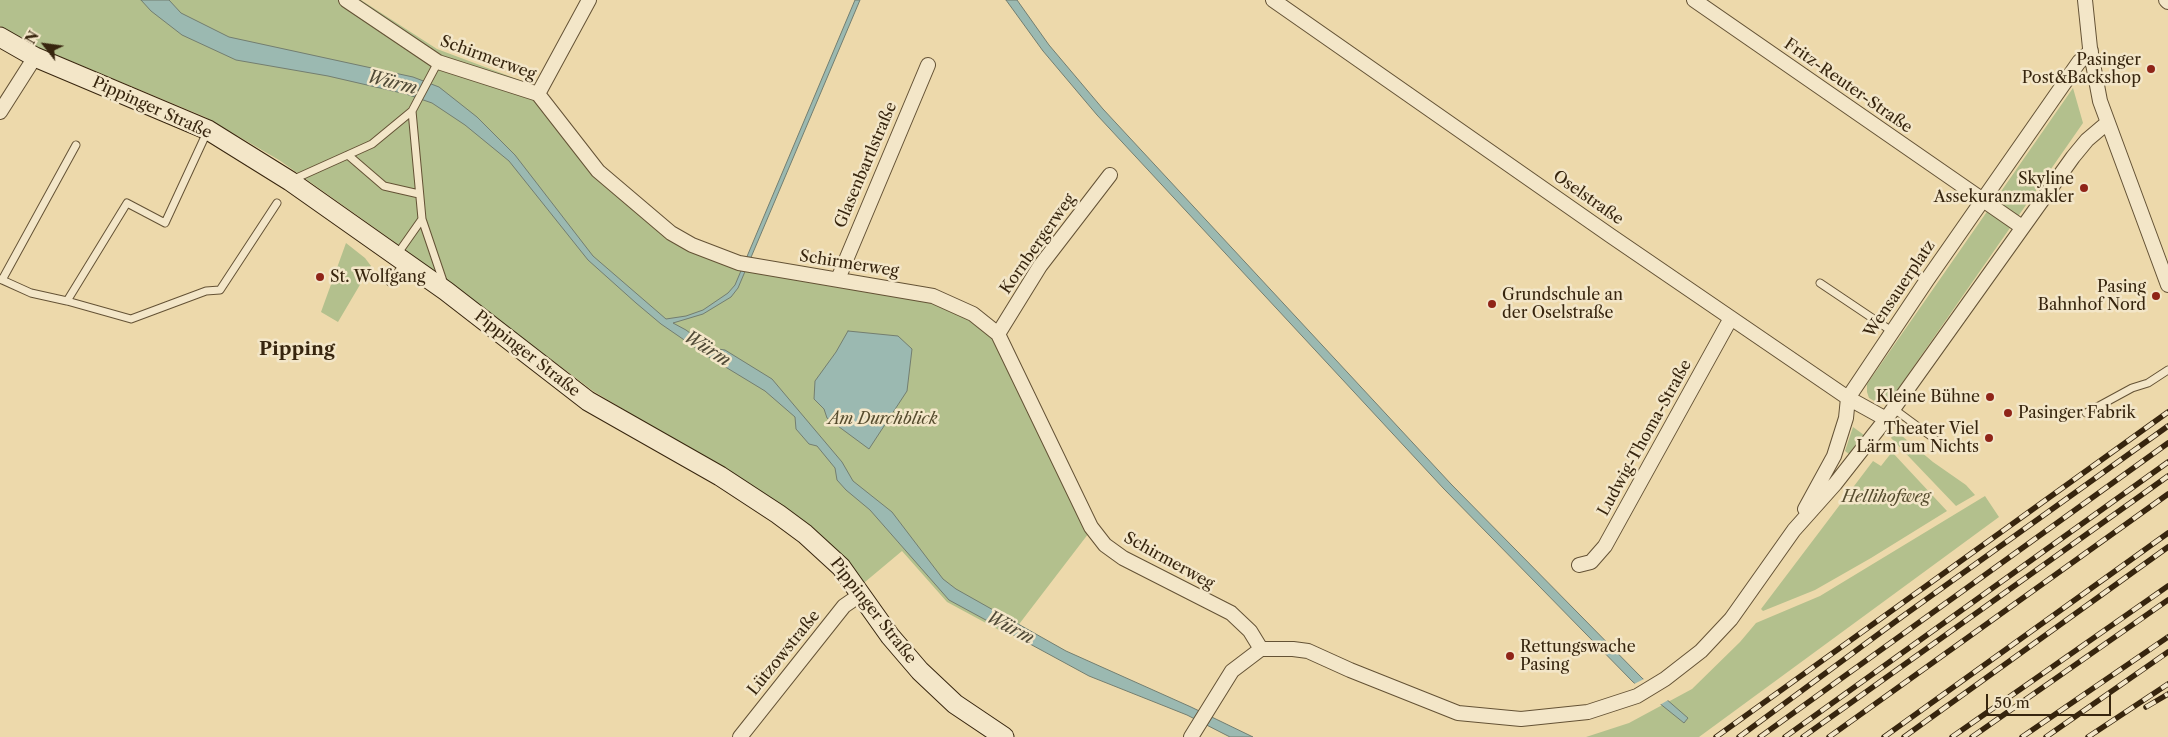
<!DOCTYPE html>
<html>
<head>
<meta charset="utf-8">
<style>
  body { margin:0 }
  #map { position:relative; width:2168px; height:737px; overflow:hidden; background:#edd9ab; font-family:"Libre Caslon Text",serif }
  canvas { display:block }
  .north { position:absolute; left:20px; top:20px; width:50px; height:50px; -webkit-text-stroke:4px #f3e6c8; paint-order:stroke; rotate:300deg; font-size:14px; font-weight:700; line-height:20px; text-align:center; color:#37250e }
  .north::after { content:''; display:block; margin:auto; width:18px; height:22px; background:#37250e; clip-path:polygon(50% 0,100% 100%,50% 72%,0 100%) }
  .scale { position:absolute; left:1986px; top:694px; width:125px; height:22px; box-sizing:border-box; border:2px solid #37250e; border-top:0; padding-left:6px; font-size:15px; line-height:18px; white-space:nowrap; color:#37250e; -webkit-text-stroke:4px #f3e6c8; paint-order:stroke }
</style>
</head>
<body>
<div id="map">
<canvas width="2168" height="737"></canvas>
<div class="north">N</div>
<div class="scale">50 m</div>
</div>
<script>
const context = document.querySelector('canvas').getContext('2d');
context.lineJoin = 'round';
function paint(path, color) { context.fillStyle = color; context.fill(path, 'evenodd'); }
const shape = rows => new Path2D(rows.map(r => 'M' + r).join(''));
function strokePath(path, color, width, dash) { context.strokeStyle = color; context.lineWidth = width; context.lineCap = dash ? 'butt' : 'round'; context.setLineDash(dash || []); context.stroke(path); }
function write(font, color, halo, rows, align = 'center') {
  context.font = font + ' "Libre Caslon Text",serif'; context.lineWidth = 5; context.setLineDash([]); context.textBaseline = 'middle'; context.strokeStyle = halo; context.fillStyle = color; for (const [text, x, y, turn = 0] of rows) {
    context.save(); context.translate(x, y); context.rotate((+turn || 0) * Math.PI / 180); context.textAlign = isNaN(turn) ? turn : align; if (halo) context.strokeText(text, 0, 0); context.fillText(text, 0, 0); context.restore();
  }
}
const green = shape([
  [0,0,361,0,437,49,541,88,603,167,678,232,734,257,938,294,1000,335,1095,525,1010,636,947,602,902,551,859,587,723,469,593,391,410,253,279,160,205,117,30,44,0,26],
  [2073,88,2083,123,1891,399,1884,403,1876,402,1869,398,1867,392,1867,384],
  [346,243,365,258,371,266,338,322,321,312],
  [1853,427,1864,435,1849,454,1845,451],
  [1896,431,1933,462,1966,485,1975,495,1956,506,1891,438],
  [1892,452,1947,511,1871,558,1815,590,1763,611,1761,609,1873,461,1881,466],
  [1985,496,1999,517,1699,737,1586,737,1629,723,1692,689,1740,642,1756,623,1820,596]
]);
const water = shape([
  [141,0,169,0,181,13,229,37,413,77,439,87,477,117,515,155,593,256,666,319,686,316,703,310,728,293,735,285,855,0,860,0,738,288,731,297,703,314,673,323,686,330,710,348,725,350,772,379,842,462,853,481,892,512,943,579,956,589,1066,651,1191,707,1253,737,1230,737,1187,715,1089,676,949,600,870,510,846,490,837,480,835,468,817,446,809,444,796,429,795,417,765,391,709,357,661,324,636,303,588,260,509,161,465,125,432,103,406,94,328,76,236,60,182,35,151,11,141,0],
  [1006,0,1017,0,1049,45,1103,109,1451,484,1642,678,1688,718,1684,723,1633,682,1444,489,1097,115,1043,51,1006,0],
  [848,331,898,336,912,349,907,391,869,449,827,418,824,409,814,399,815,381,836,352,848,331]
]);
const pier = shape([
  [1646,678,1670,699,1658,706,1632,685]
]);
const lane = shape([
  [412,111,438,62],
  [348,155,384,186,419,194],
  [292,180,372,144,412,111,422,219,396,256],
  [422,219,444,284],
  [0,279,31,293,67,301,131,319,206,291,220,290,277,203],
  [2,280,76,145],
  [390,282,405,263],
  [1820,283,1893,332],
  [67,301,127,203,165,223,208,130],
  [1894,409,1936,440],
  [2086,413,2132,388,2148,383,2168,370]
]);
const street = shape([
  [346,0,438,62,538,94,598,171,671,233,692,245,739,263,933,296,973,314,998,334,1091,527,1105,545,1123,558,1231,613,1250,631,1261,649],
  [1273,0,1611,236,1848,398,1886,419],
  [1694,0,2022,227],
  [2085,0,2090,48,2100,101,2168,285],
  [2166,0,2168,2],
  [538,94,589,0],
  [0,112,35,57],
  [838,279,928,65],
  [998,334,1040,266,1110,175],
  [1805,509,1834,456,1846,418,1848,398,1927,280,2079,62,2091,51],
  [1579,565,1591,562,1605,546,1731,318],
  [740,737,844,606,860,595],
  [1191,737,1232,671,1261,649,1293,649,1308,651,1350,670,1458,713,1521,719,1588,712,1637,696,1665,679,1701,651,1731,619,1794,530,1835,484,1886,419,2073,157,2087,140,2107,123]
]);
const secondary = shape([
  [0,37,35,57,208,130,290,181,446,291,588,401,720,476,778,514,805,534,841,567,890,636,920,671,955,704,1004,737]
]);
const rail = shape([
  [2146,707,2168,694],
  [1716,737,2168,412],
  [1739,737,1903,616,2168,426],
  [1760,737,2168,443],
  [1785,737,2168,462],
  [1803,737,2168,476],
  [1829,737,2168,494],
  [1884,737,2168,533],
  [1904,737,2168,547],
  [1952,737,2168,586],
  [1972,737,2168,600],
  [2022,737,2168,637],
  [2046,737,2168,652],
  [2088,737,2168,684]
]);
const markers = [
  [2151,69,5,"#8f2418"],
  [2084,188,5,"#8f2418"],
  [320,277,5,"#8f2418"],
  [2156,296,5,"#8f2418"],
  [1492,304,5,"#8f2418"],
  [1990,397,5,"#8f2418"],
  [2008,413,5,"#8f2418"],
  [1989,438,5,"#8f2418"],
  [1510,656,5,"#8f2418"]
];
const streetNames = [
  ["Schirmerweg",488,58,20],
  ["Fritz-Reuter-Straße",1848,86,35],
  ["Pippinger Straße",152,108,24],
  ["Glasenbartlstraße",866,165,-67],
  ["Oselstraße",1588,198,35],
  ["Kornbergerweg",1038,244,-55],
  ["Schirmerweg",849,264,9],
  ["Wensauerplatz",1900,289,-56],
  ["Pippinger Straße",527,354,38],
  ["Ludwig-Thoma-Straße",1645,438,-61],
  ["Schirmerweg",1169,561,29],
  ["Pippinger Straße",873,611,52],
  ["Lützowstraße",784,653,-51]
];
const poiNames = [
  ["Pasinger",2141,60],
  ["Post&Backshop",2141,78],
  ["Skyline",2074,179],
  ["Assekuranzmakler",2074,197],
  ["St. Wolfgang",330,277,"left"],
  ["Pasing",2146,287],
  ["Bahnhof Nord",2146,305],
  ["Grundschule an",1502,295,"left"],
  ["der Oselstraße",1502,313,"left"],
  ["Kleine Bühne",1980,397],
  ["Pasinger Fabrik",2018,413,"left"],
  ["Theater Viel",1979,429],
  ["Lärm um Nichts",1979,447],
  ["Rettungswache",1520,647,"left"],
  ["Pasing",1520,665,"left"]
];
const parkNames = [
  ["Am Durchblick",883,419],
  ["Hellihofweg",1886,497]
];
const waterNames = [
  ["Würm",392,83,14],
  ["Würm",707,349,32],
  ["Würm",1010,628,28]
];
const quarterNames = [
  ["Pipping",297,350]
];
paint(green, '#b3c08d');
paint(water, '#9bb9b1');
strokePath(water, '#737e70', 1);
paint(pier, '#edd9ab');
strokePath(lane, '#645235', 9);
strokePath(street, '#645235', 16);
strokePath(secondary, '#37250e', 21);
strokePath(lane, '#f3e6c8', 7);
strokePath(street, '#f3e6c8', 14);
strokePath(secondary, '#f3e6c8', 19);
strokePath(rail, '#37250e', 5.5);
strokePath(rail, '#f3e6c8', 4, [11]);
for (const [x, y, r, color] of markers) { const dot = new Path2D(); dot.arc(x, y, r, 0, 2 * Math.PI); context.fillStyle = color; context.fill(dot); strokePath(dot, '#f3e6c8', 2); }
write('16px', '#37250e', '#f3e6c8', streetNames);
write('16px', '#37250e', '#f3e6c8', poiNames, 'right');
write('italic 16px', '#564c2e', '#f3e6c8', parkNames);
write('italic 18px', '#504a37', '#f3e6c8', waterNames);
write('bold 19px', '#37250e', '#f3e6c8', quarterNames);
</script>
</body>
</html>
